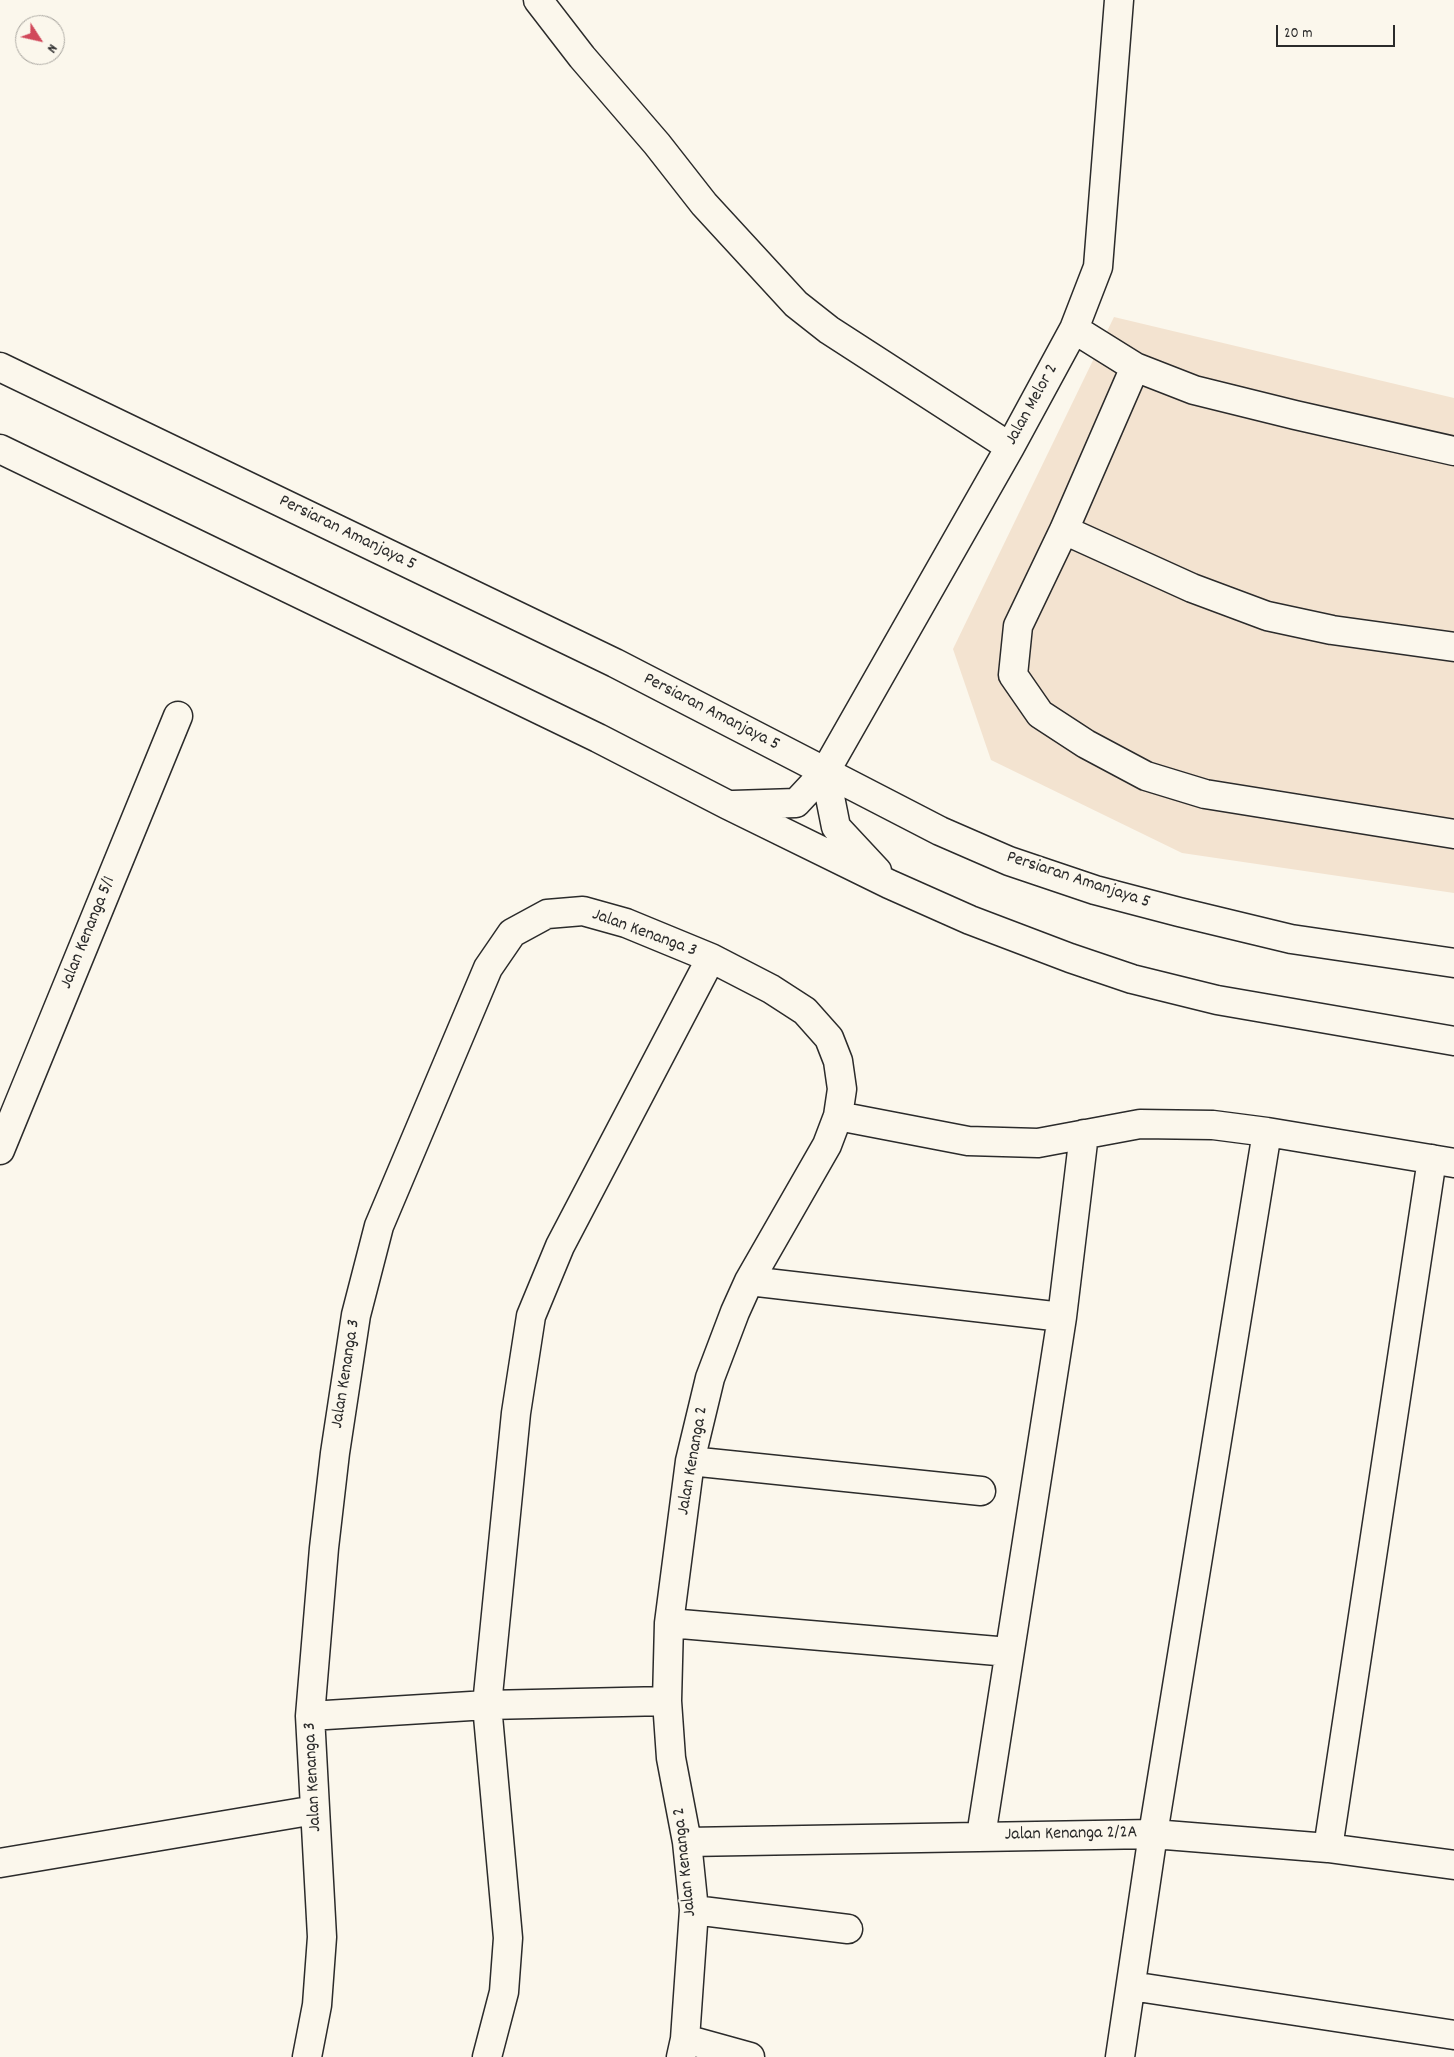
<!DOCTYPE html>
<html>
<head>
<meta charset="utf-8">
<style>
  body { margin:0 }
  #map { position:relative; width:1454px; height:2057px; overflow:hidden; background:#fbf7ec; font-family:Dekko,sans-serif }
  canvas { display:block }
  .north { position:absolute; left:15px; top:15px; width:50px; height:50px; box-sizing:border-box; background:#fbf7ec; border:1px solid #a8a59f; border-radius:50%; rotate:125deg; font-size:14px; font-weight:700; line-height:20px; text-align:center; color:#2b2b2b }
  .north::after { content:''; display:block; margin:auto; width:18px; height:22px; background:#d1495b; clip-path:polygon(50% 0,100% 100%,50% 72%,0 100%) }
  .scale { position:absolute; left:1276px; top:25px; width:119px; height:22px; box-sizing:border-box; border:2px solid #2b2b2b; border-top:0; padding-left:6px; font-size:15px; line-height:18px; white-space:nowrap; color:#2b2b2b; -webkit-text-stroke:4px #fbf7ec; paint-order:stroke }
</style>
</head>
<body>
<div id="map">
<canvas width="1454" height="2057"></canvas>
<div class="north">N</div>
<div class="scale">20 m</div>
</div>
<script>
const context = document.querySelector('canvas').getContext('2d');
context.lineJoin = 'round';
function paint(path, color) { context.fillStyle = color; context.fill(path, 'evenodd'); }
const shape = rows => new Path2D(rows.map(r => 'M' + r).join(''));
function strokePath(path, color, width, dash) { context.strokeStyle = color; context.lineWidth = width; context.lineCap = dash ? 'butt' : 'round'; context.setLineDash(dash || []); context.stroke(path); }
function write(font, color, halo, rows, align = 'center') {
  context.font = font + ' Dekko,sans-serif'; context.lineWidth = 4.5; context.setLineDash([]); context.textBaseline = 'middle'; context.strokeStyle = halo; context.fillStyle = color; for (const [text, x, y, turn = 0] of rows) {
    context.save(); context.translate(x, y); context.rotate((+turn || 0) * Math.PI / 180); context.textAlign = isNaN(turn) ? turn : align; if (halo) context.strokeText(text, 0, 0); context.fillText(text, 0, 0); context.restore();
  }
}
const built = shape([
  [1114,317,1454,398,1454,893,1182,853,991,760,953,649]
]);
const minor = shape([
  [538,0,582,57,657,144,704,204,796,304,829,330,1010,447],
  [1074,329,1135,367,1194,390,1295,415,1454,451],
  [0,367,615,663,940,831,1009,861,1095,890,1179,912,1291,939,1454,963],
  [1135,367,1064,530,1018,626,1013,675,1040,714,1086,744,1146,776,1205,794,1454,834],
  [0,449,598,738,728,805,889,884,970,920,1070,958,1132,979,1217,1000,1454,1041],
  [1064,530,1192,588,1267,616,1332,630,1454,647],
  [825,772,836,827,877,871],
  [733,805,796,803,825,772,1010,447,1074,329,1098,267,1119,0],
  [838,1116,968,1141,1038,1143,1140,1124,1213,1125,1267,1132,1454,1163],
  [0,1150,178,716],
  [749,1281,1062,1317],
  [690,1461,981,1491],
  [669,1623,1009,1652],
  [310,1716,487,1705,667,1701],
  [981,1836,1062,1317,1084,1134],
  [687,1842,1153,1834,1328,1848,1454,1865],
  [1328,1848,1432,1159],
  [0,1863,315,1810],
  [694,1910,848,1929],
  [1131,1986,1454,2035],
  [685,2039,750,2057],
  [307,2057,317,2005,322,1937,310,1716,324,1548,335,1453,356,1315,379,1226,488,968,512,933,547,914,583,911,626,923,711,958,771,989,805,1011,829,1038,838,1061,842,1089,838,1116,827,1145,749,1281,735,1312,710,1378,690,1461,669,1623,667,1701,671,1758,687,1842,694,1910,685,2039,681,2057],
  [487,2057,504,1992,508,1938,487,1705,516,1413,531,1316,560,1246,711,958],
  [1120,2057,1153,1834,1267,1132]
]);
const streetNames = [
  ["Jalan Melor 2",1033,405,-61],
  ["Persiaran Amanjaya 5",347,534,26],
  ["Persiaran Amanjaya 5",711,713,27],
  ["Persiaran Amanjaya 5",1078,881,18],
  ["Jalan Kenanga 5/1",89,933,-68],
  ["Jalan Kenanga 3",644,934,20],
  ["Jalan Kenanga 3",347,1374,-81],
  ["Jalan Kenanga 2",694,1461,-80],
  ["Jalan Kenanga 3",314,1777,-93],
  ["Jalan Kenanga 2/2A",1071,1835,-1],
  ["Jalan Kenanga 2",686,1862,-96]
];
paint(built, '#f3e3d0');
strokePath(minor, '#2b2b2b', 31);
strokePath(minor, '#fbf7ec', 28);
write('18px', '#2b2b2b', '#fbf7ec', streetNames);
</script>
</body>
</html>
